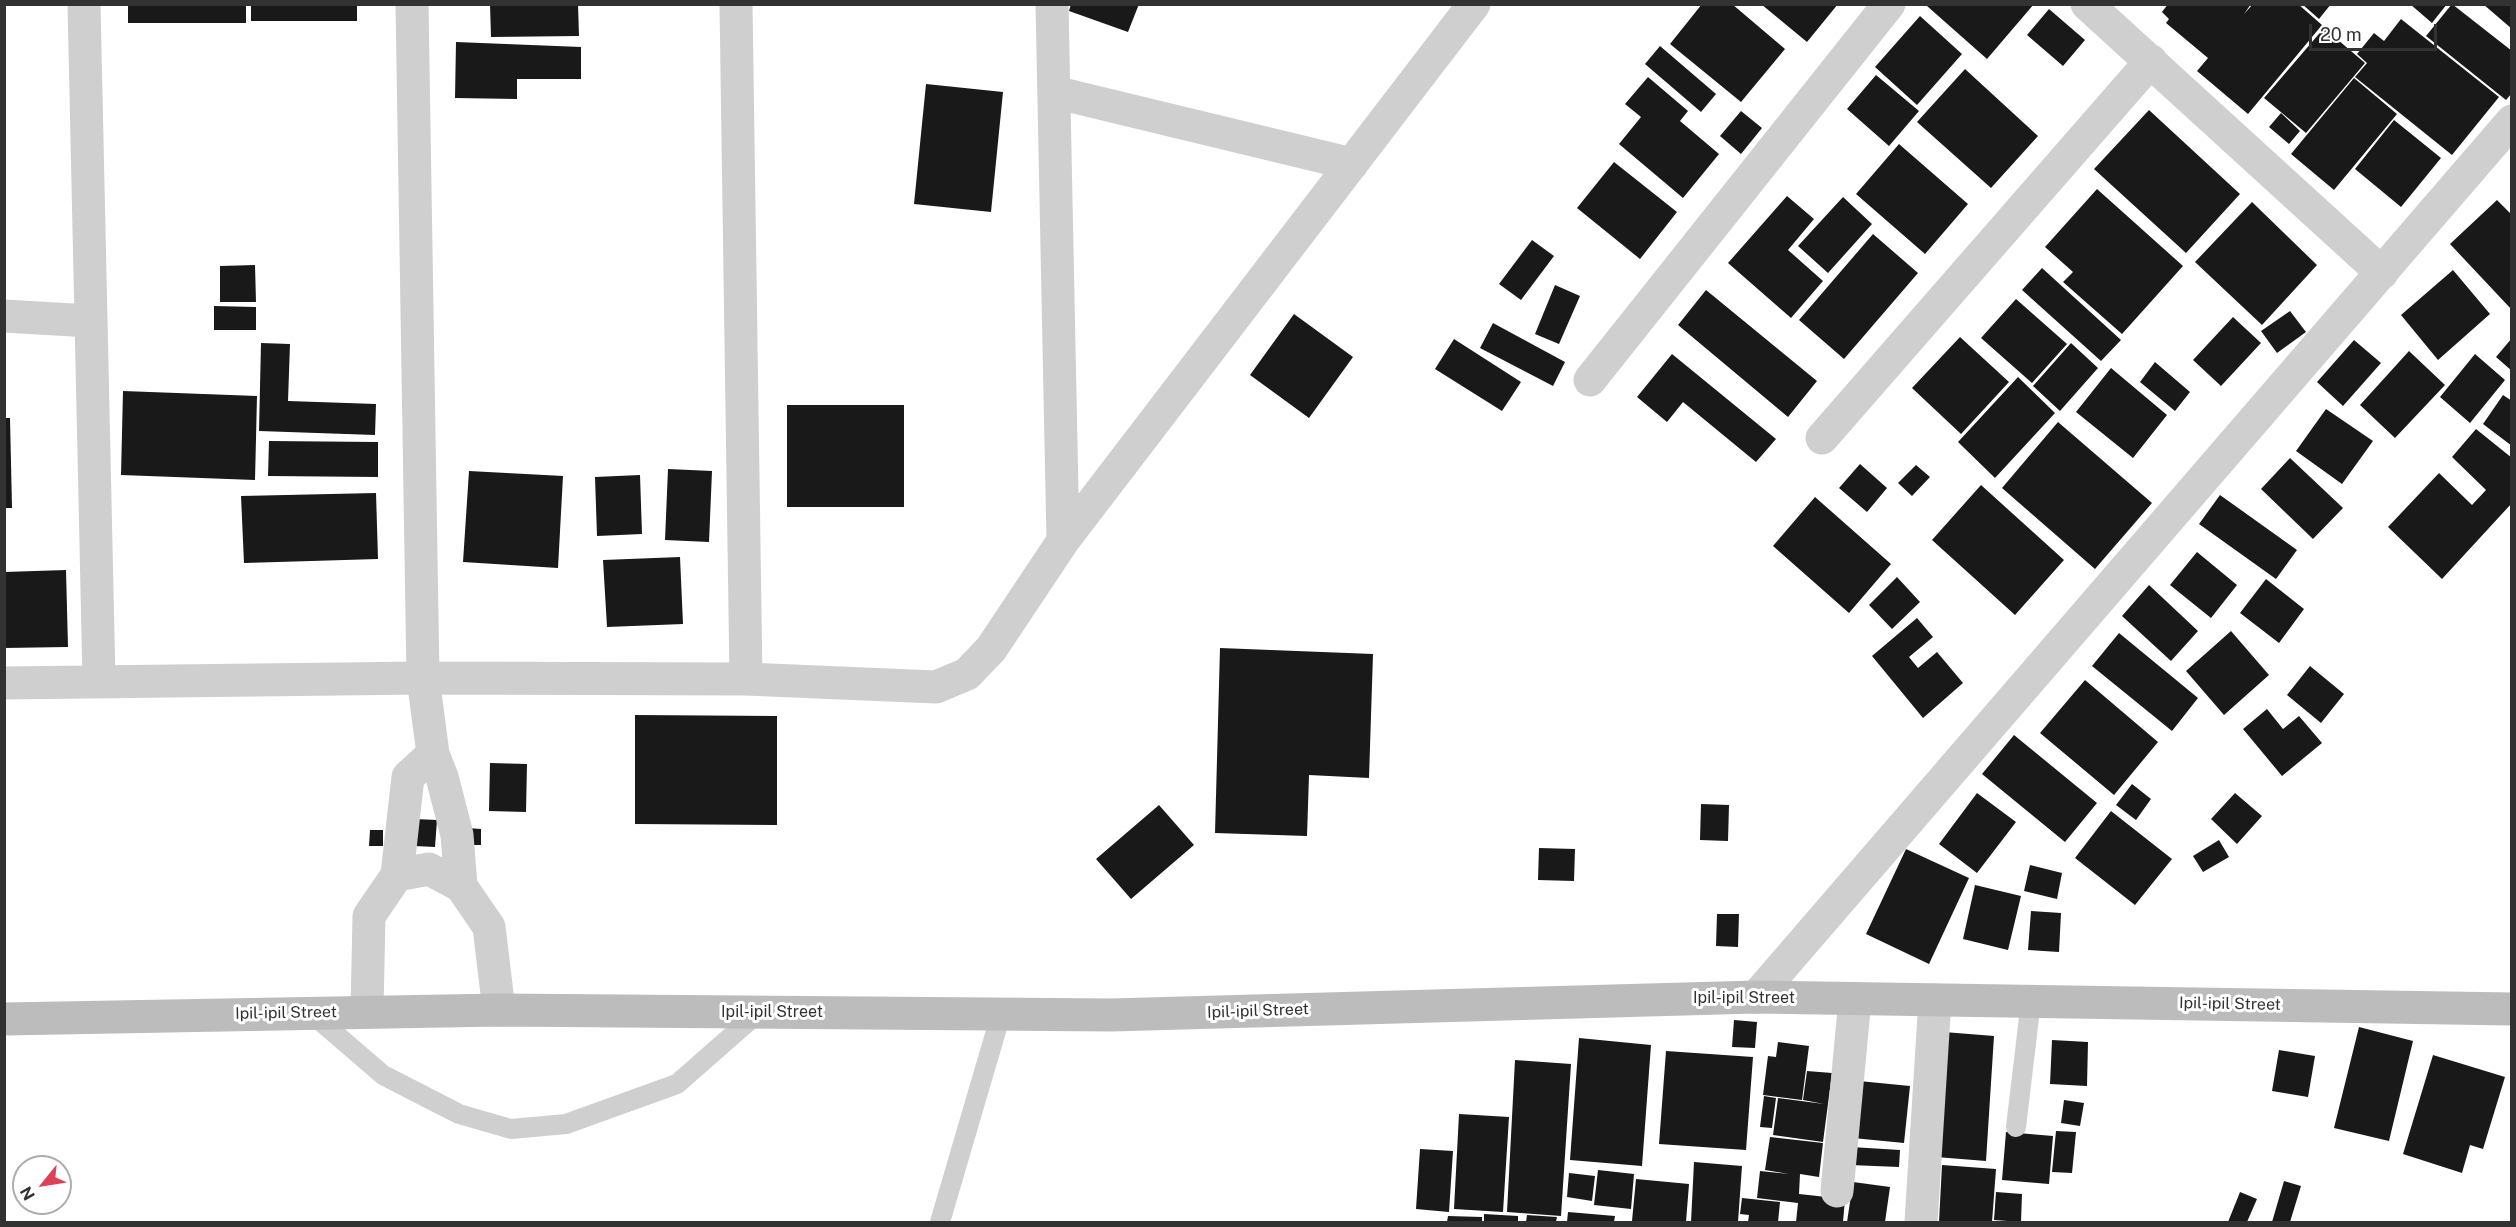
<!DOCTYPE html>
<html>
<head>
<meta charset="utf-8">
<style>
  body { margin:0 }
  #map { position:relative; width:2516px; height:1227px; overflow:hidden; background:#fff; font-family:"Public Sans",sans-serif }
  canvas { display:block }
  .frame { position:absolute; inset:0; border:6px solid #323232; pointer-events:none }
  .north { position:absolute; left:12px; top:1155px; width:60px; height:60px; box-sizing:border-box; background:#fff; border:2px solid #adadad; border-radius:50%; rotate:240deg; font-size:16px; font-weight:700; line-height:24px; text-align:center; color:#323232 }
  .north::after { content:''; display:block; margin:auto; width:21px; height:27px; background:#db4257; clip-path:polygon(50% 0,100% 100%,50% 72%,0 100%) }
  .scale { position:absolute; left:2309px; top:24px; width:128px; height:27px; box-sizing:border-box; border:3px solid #323232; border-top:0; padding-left:8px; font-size:18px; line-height:21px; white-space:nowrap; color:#323232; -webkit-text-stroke:4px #fff; paint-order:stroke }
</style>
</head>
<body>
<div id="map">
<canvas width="2516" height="1227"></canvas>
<div class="frame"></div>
<div class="north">N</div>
<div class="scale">20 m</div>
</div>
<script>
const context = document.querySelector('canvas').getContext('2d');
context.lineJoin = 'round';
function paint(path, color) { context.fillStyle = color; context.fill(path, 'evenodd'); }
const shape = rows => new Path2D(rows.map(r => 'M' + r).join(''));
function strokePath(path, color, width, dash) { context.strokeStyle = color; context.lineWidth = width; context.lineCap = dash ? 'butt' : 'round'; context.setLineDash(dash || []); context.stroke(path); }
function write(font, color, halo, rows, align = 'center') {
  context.font = font + ' "Public Sans",sans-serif'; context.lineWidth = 6; context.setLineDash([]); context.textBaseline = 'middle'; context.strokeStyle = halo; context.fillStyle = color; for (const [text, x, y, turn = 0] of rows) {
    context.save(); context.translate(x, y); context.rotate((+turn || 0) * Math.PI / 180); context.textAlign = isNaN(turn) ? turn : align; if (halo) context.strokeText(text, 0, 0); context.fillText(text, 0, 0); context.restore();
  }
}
const building = shape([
  [128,4,246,4,246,23,128,23],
  [251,4,357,4,357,21,251,21],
  [490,4,578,4,579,36,491,37],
  [1071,4,1139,4,1128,32,1069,11],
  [1702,4,1732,4,1785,49,1741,102,1670,44],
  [1761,4,1838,4,1807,42],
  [1929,4,2034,4,1987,59,1927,6],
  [2168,4,2251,4,2244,14,2253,4,2298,4,2322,25,2248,114,2197,71,2208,58,2166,23,2169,19,2162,12],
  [2302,4,2331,4,2319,19],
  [2410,4,2447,4,2432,23],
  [2452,4,2512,51,2512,93,2506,100,2426,36],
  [2483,4,2512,4,2512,29],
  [2049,9,2085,40,2063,66,2027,35],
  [1920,16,1962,54,1917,105,1875,67],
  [2401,19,2499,97,2452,155,2355,77,2367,63,2357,54,2374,33,2384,41],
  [2324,28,2365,63,2306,133,2264,98],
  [456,42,581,47,581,79,517,79,517,99,455,98],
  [1660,46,1716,94,1701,112,1645,64],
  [1965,69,2038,136,1991,188,1917,122],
  [1876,75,1919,111,1889,146,1847,109],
  [1648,77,1688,111,1680,121,1719,154,1683,198,1619,144,1641,117,1625,104],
  [2354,78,2397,114,2334,190,2291,154],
  [926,84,1003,92,991,212,914,204],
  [2149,110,2240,194,2186,253,2094,169],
  [1741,111,1762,128,1741,154,1720,136],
  [2281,113,2300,131,2289,144,2269,127],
  [2394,120,2441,158,2401,207,2355,169],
  [1899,144,1968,204,1925,254,1856,194],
  [1614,162,1677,212,1640,259,1577,208],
  [2097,189,2183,266,2122,334,2063,282,2073,272,2045,247],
  [1787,196,1814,219,1788,250,1823,281,1791,318,1728,263],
  [1843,197,1872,224,1828,273,1798,246],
  [2497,200,2512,215,2512,310,2450,244],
  [2252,202,2317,265,2262,325,2195,262],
  [1873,234,1918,273,1844,359,1799,320],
  [1532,240,1554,256,1521,300,1499,284],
  [255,265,256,302,220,302,220,266],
  [2042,268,2121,340,2101,361,2022,290],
  [2453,270,2490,314,2438,360,2401,315],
  [1555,285,1580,296,1559,344,1535,334],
  [1706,290,1817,381,1788,417,1678,325],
  [2016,299,2067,344,2032,383,1981,338],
  [214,306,256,307,256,330,214,330],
  [2290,311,2306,332,2277,353,2261,331],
  [1294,314,1353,357,1309,418,1250,375],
  [2233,317,2261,343,2221,386,2193,360],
  [1493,323,1565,362,1553,386,1480,348],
  [1960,337,2009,382,1961,434,1912,388],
  [2512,338,2512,371,2496,357],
  [1454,339,1521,382,1502,411,1435,369],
  [2354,340,2381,363,2343,406,2317,382],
  [261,343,290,344,288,401,376,404,375,435,259,431],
  [2071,343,2098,368,2060,411,2033,386],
  [2409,351,2445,385,2395,438,2360,405],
  [1672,354,1776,439,1756,462,1683,402,1667,422,1637,397],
  [2475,354,2505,380,2470,423,2440,397],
  [2155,362,2190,392,2175,411,2140,382],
  [2111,368,2167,415,2133,458,2076,412],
  [2018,377,2055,413,1995,478,1958,442],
  [123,391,257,396,255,480,121,475],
  [2503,395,2512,401,2512,446,2483,424],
  [787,405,904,405,904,507,787,507],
  [2326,409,2373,441,2342,484,2296,451],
  [4,418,10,418,12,508,4,508],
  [2058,422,2152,503,2095,569,2002,488],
  [2476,429,2512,458,2512,503,2442,579,2388,527,2439,473,2472,505,2486,490,2452,457],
  [269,441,378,442,378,477,268,476],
  [2290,458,2343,508,2313,539,2261,489],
  [1860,464,1887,488,1867,512,1839,488],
  [1916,465,1930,477,1912,496,1898,483],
  [668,469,712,471,709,542,665,540],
  [469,471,563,476,558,568,463,562],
  [640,475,642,534,597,536,595,477],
  [1981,485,2064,560,2015,615,1932,540],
  [376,493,378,559,244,563,241,496],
  [2220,495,2297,550,2276,579,2199,524],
  [1815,497,1891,564,1849,613,1773,546],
  [2197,552,2237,585,2211,618,2170,585],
  [680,557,683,624,607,627,603,560],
  [66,570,68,647,4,648,4,572],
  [1897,577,1920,602,1892,629,1869,605],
  [2266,579,2304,609,2279,643,2240,613],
  [2149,585,2198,631,2171,661,2122,616],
  [1917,618,1933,637,1909,657,1918,668,1937,652,1963,683,1923,718,1872,656],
  [2231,631,2269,675,2224,715,2186,671],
  [2119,633,2198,698,2172,731,2092,666],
  [1220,648,1373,654,1369,778,1309,775,1307,836,1215,833],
  [2310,666,2344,694,2321,723,2287,695],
  [2085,680,2158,742,2114,795,2040,733],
  [2267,709,2283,729,2299,716,2322,743,2282,776,2243,729],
  [635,715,777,716,777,825,635,824],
  [2014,735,2097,803,2065,842,1982,774],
  [490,763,527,764,526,812,489,811],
  [2132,784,2151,799,2136,820,2116,805],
  [1977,793,2016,822,1977,873,1939,844],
  [2235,793,2262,816,2237,844,2211,819],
  [1701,804,1729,805,1728,841,1700,840],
  [1159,805,1194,845,1131,899,1096,859],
  [2111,811,2172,859,2135,905,2075,858],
  [415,819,437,820,435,847,414,846],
  [467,828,481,829,481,845,466,845],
  [370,830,383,830,383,846,369,846],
  [2219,840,2229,857,2203,872,2193,856],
  [1539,848,1575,849,1574,881,1538,880],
  [1906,849,1969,878,1929,964,1866,934],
  [2030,865,2062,873,2057,899,2024,891],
  [1975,885,2021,896,2008,950,1963,939],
  [2031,911,2061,913,2059,952,2028,950],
  [1717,914,1739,914,1738,947,1716,946],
  [1734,1020,1757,1022,1755,1048,1732,1047],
  [2359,1027,2413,1041,2389,1141,2334,1128],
  [1944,1032,1994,1036,1986,1161,1936,1157],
  [1579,1038,1651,1045,1642,1166,1570,1160],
  [2052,1040,2088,1042,2087,1086,2050,1084],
  [1778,1042,1809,1046,1802,1100,1763,1095,1768,1056,1776,1057],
  [2279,1050,2315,1056,2308,1097,2272,1091],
  [1666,1051,1753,1057,1746,1150,1659,1144],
  [2433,1055,2505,1077,2483,1149,2470,1145,2462,1173,2403,1154],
  [1515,1060,1571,1064,1561,1216,1507,1212],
  [1807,1071,1832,1073,1823,1142,1773,1135,1778,1098,1824,1104,1803,1100],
  [1859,1081,1910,1086,1904,1143,1853,1138],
  [1764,1096,1776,1098,1772,1128,1760,1127],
  [2064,1100,2084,1103,2080,1126,2061,1123],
  [1459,1114,1509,1117,1503,1212,1454,1209],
  [2056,1131,2076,1132,2072,1173,2052,1172],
  [2006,1132,2053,1136,2049,1184,2002,1180],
  [1770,1137,1823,1143,1819,1177,1800,1174,1799,1194,1845,1199,1843,1222,1796,1222,1798,1203,1757,1198,1760,1171,1789,1174,1765,1170],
  [1851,1147,1900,1150,1899,1167,1850,1165],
  [1420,1149,1453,1151,1449,1212,1416,1209],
  [1694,1162,1742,1166,1738,1222,1691,1222],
  [1942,1165,1996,1169,1992,1222,1939,1222],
  [1598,1170,1634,1174,1631,1209,1594,1205],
  [1569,1173,1595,1176,1592,1201,1567,1197],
  [1636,1179,1689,1184,1686,1222,1632,1221],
  [2284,1181,2301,1186,2290,1222,2272,1222],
  [1853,1182,1890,1187,1885,1222,1847,1222],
  [1996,1192,2022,1194,2021,1222,1994,1220],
  [2240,1192,2257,1199,2247,1222,2228,1222],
  [1742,1198,1780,1202,1778,1222,1748,1222,1749,1215,1740,1214],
  [1568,1212,1615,1216,1614,1222,1567,1222],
  [1484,1214,1518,1216,1518,1222,1484,1222],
  [1527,1215,1557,1217,1556,1222,1526,1222],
  [1448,1216,1482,1217,1482,1222,1447,1222]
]);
const lane = shape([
  [311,1013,383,1075,459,1114,511,1129,566,1124,677,1084,759,1012],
  [2016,1127,2031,1001],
  [940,1222,1001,1014]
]);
const street = shape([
  [84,4,99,680],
  [412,4,423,678,433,754],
  [736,4,746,679],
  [1052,4,1063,541],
  [2087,4,2382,273],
  [1054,92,1352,164],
  [4,316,90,321],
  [1590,380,1889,4],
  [1822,438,2151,61],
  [4,683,423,678,746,679,936,687,967,674,991,649,1063,541,1474,4],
  [397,875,408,777,433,754,442,777,457,835,461,886],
  [1756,997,2512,121],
  [367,1011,369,916,397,875,429,869,461,886,489,927,499,1010],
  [1837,1191,1855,999],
  [1921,1222,1935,1000]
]);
const secondary = shape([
  [4,1019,499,1010,1111,1015,1756,997,2512,1009]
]);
const streetNames = [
  ["Ipil-ipil Street",1744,998],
  ["Ipil-ipil Street",2230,1004,1],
  ["Ipil-ipil Street",1258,1011,-2],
  ["Ipil-ipil Street",772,1012],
  ["Ipil-ipil Street",286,1013,-1]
];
paint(building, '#191919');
strokePath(lane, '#cfcfcf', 20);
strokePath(street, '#cfcfcf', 33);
strokePath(secondary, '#bcbcbc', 33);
write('16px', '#323232', '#fff', streetNames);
</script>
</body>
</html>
